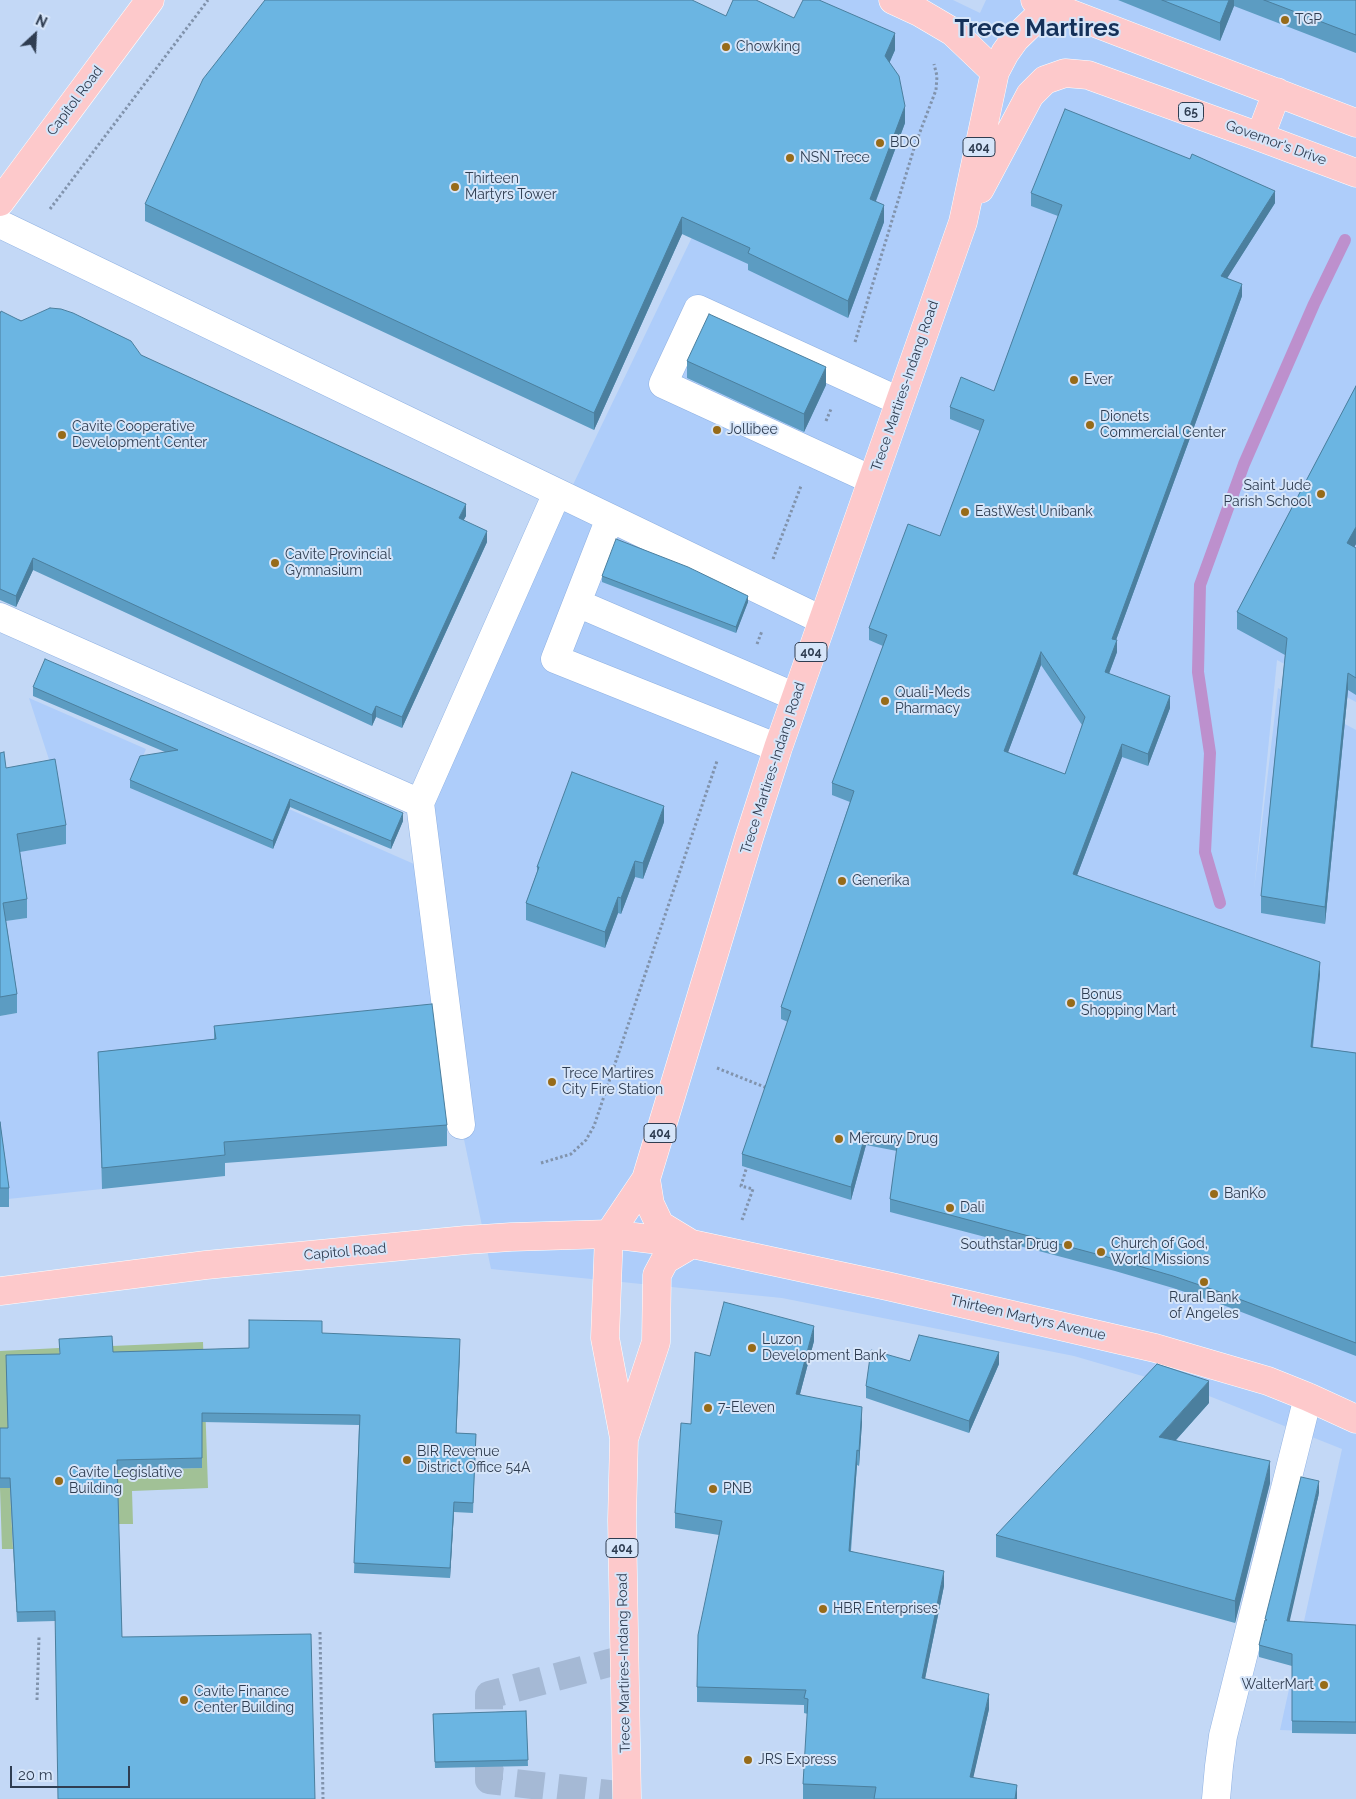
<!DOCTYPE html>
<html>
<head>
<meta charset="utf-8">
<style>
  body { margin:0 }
  #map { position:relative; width:1356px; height:1799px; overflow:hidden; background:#c3d8f6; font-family:Raleway,sans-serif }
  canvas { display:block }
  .north { position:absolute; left:10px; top:10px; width:50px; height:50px; -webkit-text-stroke:4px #d6e5f9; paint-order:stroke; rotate:25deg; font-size:14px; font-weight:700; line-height:20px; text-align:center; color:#2f3d51 }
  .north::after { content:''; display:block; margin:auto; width:18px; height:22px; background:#2f3d51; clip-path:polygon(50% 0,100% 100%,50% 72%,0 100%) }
  .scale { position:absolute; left:10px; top:1766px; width:120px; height:22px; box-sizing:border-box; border:2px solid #2f3d51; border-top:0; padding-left:6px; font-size:15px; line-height:18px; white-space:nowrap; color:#2f3d51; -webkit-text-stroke:4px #d6e5f9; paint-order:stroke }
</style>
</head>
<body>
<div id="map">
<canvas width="1356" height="1799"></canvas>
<div class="north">N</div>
<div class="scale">20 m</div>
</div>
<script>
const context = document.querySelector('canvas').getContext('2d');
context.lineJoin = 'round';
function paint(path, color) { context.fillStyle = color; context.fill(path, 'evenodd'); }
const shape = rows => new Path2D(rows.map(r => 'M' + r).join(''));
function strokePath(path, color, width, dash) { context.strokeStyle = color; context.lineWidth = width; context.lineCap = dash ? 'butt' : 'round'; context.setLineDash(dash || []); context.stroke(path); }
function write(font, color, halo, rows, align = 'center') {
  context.font = font + ' Raleway,sans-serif'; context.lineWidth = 4; context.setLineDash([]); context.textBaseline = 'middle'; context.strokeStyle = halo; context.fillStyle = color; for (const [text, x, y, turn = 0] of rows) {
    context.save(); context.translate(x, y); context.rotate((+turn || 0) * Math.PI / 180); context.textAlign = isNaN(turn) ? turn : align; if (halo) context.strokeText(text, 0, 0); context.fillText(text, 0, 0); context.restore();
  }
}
const built = shape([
  [806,0,953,0,980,13,986,0,1356,0,1356,702,1277,660,1254,890,1278,688,1356,730,1356,1733,1280,1730,1342,1449,1204,1394,1074,1356,782,1298,491,1269,461,1125,420,803],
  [29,698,146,749,130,788,273,849,289,809,414,864,435,1024,99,1073,102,1189,8,1199,0,1141,0,1016,17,1013,4,921,27,918,17,852,66,844,55,778]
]);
const green = shape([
  [203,1342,208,1488,132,1491,133,1524,118,1524,117,1470,202,1468,113,1362,112,1346],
  [59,1348,60,1364,8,1438,0,1438,0,1351],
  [0,1488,10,1488,13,1549,2,1549]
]);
const stream = shape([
  [1220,903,1205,852,1210,753,1198,672,1200,585,1244,464,1314,304,1345,240]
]);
const minorTunnel = shape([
  [624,1659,489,1695,489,1780,627,1796]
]);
const path = shape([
  [50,209,208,0],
  [855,342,915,145,936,90,937,76,934,64],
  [826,421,831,409],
  [773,559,801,486],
  [757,644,762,631],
  [717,1068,767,1088],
  [541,1163,571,1154,586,1140,594,1126,717,761],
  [742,1220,753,1189,741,1186,747,1166],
  [320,1632,323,1799],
  [37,1700,39,1637]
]);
const minor = shape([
  [0,224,822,620],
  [872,480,663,384,698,309,899,401],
  [610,518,555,659,778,748],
  [577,603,796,697],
  [0,617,420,803,461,1125],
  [420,803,557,493],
  [1216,1799,1219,1766,1223,1736,1308,1397]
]);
const major = shape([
  [893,0,919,12,953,32,995,72],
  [1035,0,1356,123],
  [1260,137,1277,92],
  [980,189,1030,95,1045,80,1065,73,1088,75,1260,137,1356,173],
  [0,202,150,0],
  [646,1179,650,1204,660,1225,688,1242],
  [0,1291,206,1265,466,1240,511,1237,609,1234,692,1244,887,1286,1155,1348,1268,1381,1308,1397,1356,1419],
  [625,1436,656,1342,657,1275,665,1260,692,1244],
  [627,1799,622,1520,624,1438,605,1338,609,1234,646,1179,749,838,778,748,963,222,995,72,1005,53,1015,39,1050,5,1052,0]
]);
const wall = shape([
  [1118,0,1356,0,1356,53,1234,6,1220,41],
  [726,16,794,18,895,50,889,63,905,123,876,201,884,222,848,318,748,270,748,264,682,234,594,430,145,221,145,204],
  [1031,193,1275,203,1227,278,1242,296,1116,640,1117,652,1109,674,1170,708,1148,766,1122,757,1077,875,1320,974,1313,1047,1356,1053,1356,1356,1223,1305,1173,1288,1115,1271,890,1212,890,1199,897,1151,866,1145,851,1200,742,1166,742,1154,788,1022,781,1019,781,1007,850,802,832,795,832,783,883,646,869,640,869,628,940,536,980,431,950,419,950,407,994,391,1058,216,1031,206],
  [1041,665,1082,725,1065,774,1008,752],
  [0,314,141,355,466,516,463,520,487,542,402,728,376,717,372,726,33,570,16,607,0,600],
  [687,361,826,385,804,432,687,378],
  [1356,386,1356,544,1354,547,1356,548,1356,695,1348,690,1325,924,1261,913,1261,896,1285,655,1237,629,1237,612],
  [602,576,748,602,736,633,602,582],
  [33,687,403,821,391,849,290,807,273,849,130,788,130,780,165,752,33,696],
  [0,753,6,768,66,825,66,844,20,852,27,899,27,918,6,921,17,994,17,1013,0,1016],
  [664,822,643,879,635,877,621,914,618,913,605,948,526,920,526,903,537,872,537,867],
  [214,1026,447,1125,447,1146,225,1163,225,1176,102,1189,98,1052,214,1039],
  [0,1122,9,1188,9,1207,0,1207],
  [322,1333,460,1349,456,1433,476,1434,473,1513,454,1512,450,1578,354,1573,359,1425,202,1422,202,1468,117,1470,122,1637,315,1799,55,1621,17,1622,10,1488,0,1488,0,1428,8,1428,6,1365,60,1354,59,1339,113,1352,249,1348],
  [814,1341,800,1394,862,1422,859,1466,857,1465,851,1551,944,1586,925,1679,989,1709,973,1777,1017,1799,803,1799,803,1784,808,1714,804,1713,804,1705,697,1702,697,1687,719,1535,675,1528,675,1513,710,1356],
  [910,1361,999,1364,969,1433,866,1398,866,1386],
  [1209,1403,1176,1440,1270,1483,1235,1623,996,1557,996,1535],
  [1319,1493,1289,1621,1356,1625,1356,1734,1292,1733,1292,1666,1259,1657,1259,1645],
  [526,1711,528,1766,435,1768,433,1714]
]);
const shadedWall = shape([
  [1229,0,1234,0,1234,6,1220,41,1220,23],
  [895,33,895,50,885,73,885,56],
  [905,106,905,123,870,216,870,199],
  [1275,191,1275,203,1221,288,1221,276],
  [884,205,884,222,848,318,848,301],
  [682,217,682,234,594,430,594,413],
  [1242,284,1242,296,1112,651,1112,639],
  [826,367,826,385,804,432,804,414],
  [466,504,466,516,459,529,459,518],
  [1356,527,1356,544,1347,561,1347,543],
  [487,531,487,542,402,728,402,717],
  [33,558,33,570,16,607,16,596],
  [748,596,748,602,736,633,736,627],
  [1117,640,1117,652,1105,684,1105,672],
  [1041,652,1041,665,1004,763,1004,751],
  [1348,673,1348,690,1325,924,1325,907],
  [1170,696,1170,708,1148,766,1148,754],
  [376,706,376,717,372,726,372,715],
  [1122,744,1122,757,1073,886,1073,874],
  [290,799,290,807,273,849,273,841],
  [664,806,664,822,643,879,643,863],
  [403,813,403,821,391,849,391,841],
  [635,861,635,877,621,914,621,898],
  [618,897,618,913,605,948,605,932],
  [1320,962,1320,974,1311,1059,1311,1047],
  [866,1132,866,1145,851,1200,851,1187],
  [814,1326,814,1341,796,1409,796,1394],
  [460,1339,460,1349,456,1443,456,1433],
  [999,1352,999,1364,969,1433,969,1421],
  [1209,1381,1209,1403,1159,1459,1159,1437],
  [862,1407,862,1422,859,1466,859,1451],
  [857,1450,857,1465,849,1566,849,1551],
  [1270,1461,1270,1483,1235,1623,1235,1601],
  [1319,1481,1319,1493,1287,1633,1287,1621],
  [454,1502,454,1512,450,1578,450,1568],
  [944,1571,944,1586,922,1693,922,1678],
  [989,1694,989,1709,970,1792,970,1777],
  [1017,1785,1017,1799,1015,1799]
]);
const building = shape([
  [265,0,692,0,726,16,733,0,756,0,794,18,803,0,819,0,895,33,885,56,899,76,905,106,870,199,884,205,848,301,748,253,750,248,682,217,594,413,145,204,203,79,265,0],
  [1162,0,1229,0,1220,23,1162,0],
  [1264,0,1356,0,1356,35,1264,0],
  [1065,109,1190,159,1192,154,1275,191,1221,276,1242,284,1112,639,1117,640,1105,672,1170,696,1148,754,1122,744,1073,874,1320,962,1311,1047,1356,1053,1356,1343,1223,1293,1173,1276,1115,1259,890,1199,898,1139,866,1132,851,1187,742,1154,791,1011,781,1007,854,791,832,783,887,635,869,628,908,524,940,536,984,420,950,407,961,377,994,391,1062,205,1031,193,1065,109],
  [1041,652,1085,717,1065,774,1004,751,1041,652],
  [50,308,61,309,73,313,131,341,141,355,466,504,459,518,487,531,402,717,376,706,372,715,33,558,16,596,0,589,0,314,1,311,21,321,50,308],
  [709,314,826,367,804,414,687,361,709,314],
  [1356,386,1356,527,1347,543,1356,548,1356,678,1348,673,1325,907,1261,896,1287,638,1237,612,1356,386],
  [616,539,688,567,748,596,736,627,602,576,616,539],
  [45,659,403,813,391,841,290,799,273,841,130,780,140,756,178,750,33,687,45,659],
  [4,752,6,768,55,759,66,825,17,834,27,899,3,903,17,994,0,997,0,753,4,752],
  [572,772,664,806,643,863,635,861,621,898,618,897,605,932,526,903,539,867,537,867,572,772],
  [432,1004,447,1125,224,1142,225,1155,102,1168,98,1052,216,1039,214,1026,432,1004],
  [0,1122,9,1188,0,1188,0,1122],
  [724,1302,814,1326,796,1394,862,1407,859,1451,857,1450,849,1551,944,1571,922,1678,989,1694,970,1777,1017,1785,1015,1799,874,1799,876,1787,803,1784,808,1699,804,1698,806,1690,697,1687,698,1635,722,1521,675,1513,681,1423,691,1424,695,1352,710,1356,724,1302],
  [249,1320,322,1321,322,1333,460,1339,456,1433,476,1434,473,1503,454,1502,450,1568,354,1563,360,1415,202,1413,202,1458,117,1460,122,1637,311,1634,315,1799,58,1799,55,1611,17,1612,10,1478,0,1478,0,1428,8,1428,6,1355,60,1354,59,1339,112,1336,113,1352,249,1348,249,1320],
  [919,1335,999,1352,969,1421,866,1386,871,1350,910,1361,919,1335],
  [1157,1364,1209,1381,1159,1437,1270,1461,1235,1601,996,1535,1157,1364],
  [1301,1477,1319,1481,1287,1621,1356,1625,1356,1722,1292,1721,1292,1654,1259,1645,1265,1620,1267,1620,1265,1619,1301,1477],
  [526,1711,528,1760,435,1762,433,1714,526,1711]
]);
const markers = [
  [1285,20,5,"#976b19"],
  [726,47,5,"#976b19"],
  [880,143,5,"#976b19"],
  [790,158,5,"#976b19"],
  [455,187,5,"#976b19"],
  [1074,380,5,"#976b19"],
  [1090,425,5,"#976b19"],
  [717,430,5,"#976b19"],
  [62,435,5,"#976b19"],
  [1321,494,5,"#976b19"],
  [965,512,5,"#976b19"],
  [275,563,5,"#976b19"],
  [885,701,5,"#976b19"],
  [842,881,5,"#976b19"],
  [1071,1003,5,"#976b19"],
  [552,1082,5,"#976b19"],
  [839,1139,5,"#976b19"],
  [1214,1194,5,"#976b19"],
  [950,1208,5,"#976b19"],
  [1068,1245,5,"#976b19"],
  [1101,1252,5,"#976b19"],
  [1204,1282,5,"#976b19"],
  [752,1348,5,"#976b19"],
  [708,1408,5,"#976b19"],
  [407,1460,5,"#976b19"],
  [59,1481,5,"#976b19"],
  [713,1489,5,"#976b19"],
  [823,1609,5,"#976b19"],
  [1324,1685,5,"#976b19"],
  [184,1700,5,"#976b19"],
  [748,1760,5,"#976b19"]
];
const shields = [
  [1191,112,25],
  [979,147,32],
  [811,652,32],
  [660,1133,32],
  [622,1548,32]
];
const shieldNames = [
  ["65",1191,112],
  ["404",979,147],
  ["404",811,652],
  ["404",660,1133],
  ["404",622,1548]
];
const poiNames = [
  ["TGP",1295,20],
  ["Chowking",736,47],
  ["BDO",890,143],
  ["NSN Trece",800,158],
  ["Thirteen",465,179],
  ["Martyrs Tower",465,195],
  ["Ever",1084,380],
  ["Dionets",1100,417],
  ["Commercial Center",1100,433],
  ["Cavite Cooperative",72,427],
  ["Development Center",72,443],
  ["Jollibee",727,430],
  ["Saint Jude",1311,486,"right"],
  ["Parish School",1311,502,"right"],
  ["EastWest Unibank",975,512],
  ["Cavite Provincial",285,555],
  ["Gymnasium",285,571],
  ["Quali-Meds",895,693],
  ["Pharmacy",895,709],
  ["Generika",852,881],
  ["Bonus",1081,995],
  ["Shopping Mart",1081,1011],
  ["Trece Martires",562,1074],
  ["City Fire Station",562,1090],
  ["Mercury Drug",849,1139],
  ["BanKo",1224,1194],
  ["Dali",960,1208],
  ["Church of God,",1111,1244],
  ["World Missions",1111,1260],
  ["Southstar Drug",1058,1245,"right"],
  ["Rural Bank",1204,1298,"center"],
  ["of Angeles",1204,1314,"center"],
  ["Luzon",762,1340],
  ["Development Bank",762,1356],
  ["7-Eleven",718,1408],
  ["BIR Revenue",417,1452],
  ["District Office 54A",417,1468],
  ["Cavite Legislative",69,1473],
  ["Building",69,1489],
  ["PNB",723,1489],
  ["HBR Enterprises",833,1609],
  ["WalterMart",1314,1685,"right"],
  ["Cavite Finance",194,1692],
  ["Center Building",194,1708],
  ["JRS Express",758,1760]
];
const streetNames = [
  ["Capitol Road",75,101,-53],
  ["Governor's Drive",1276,143,20],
  ["Trece Martires-Indang Road",905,386,-71],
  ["Trece Martires-Indang Road",773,768,-72],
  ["Capitol Road",345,1252,-5],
  ["Thirteen Martyrs Avenue",1028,1318,13],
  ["Trece Martires-Indang Road",624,1663,-91]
];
const townNames = [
  ["Trece Martires",1037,29]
];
paint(built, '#aecdfa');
paint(green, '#a1c196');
strokePath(stream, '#bd90cd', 12);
strokePath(minorTunnel, '#a5b9d5', 28, [28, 14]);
strokePath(minor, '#8fb1e2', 29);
strokePath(major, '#fff', 29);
strokePath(path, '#8193ac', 3, [2.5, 2.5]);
strokePath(minor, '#fff', 28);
strokePath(major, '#fdc9cb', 28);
paint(wall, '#5c9cc2');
paint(shadedWall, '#4b7f9e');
paint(building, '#6bb5e2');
strokePath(building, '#4b7f9e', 1);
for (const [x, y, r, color] of markers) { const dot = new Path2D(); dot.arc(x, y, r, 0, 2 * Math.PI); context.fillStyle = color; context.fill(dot); strokePath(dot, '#d6e5f9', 2); }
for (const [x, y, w] of shields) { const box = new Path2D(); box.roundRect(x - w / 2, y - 9.5, w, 19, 4); context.fillStyle = '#d6e5f9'; context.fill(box); strokePath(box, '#2f3d51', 1); }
write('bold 12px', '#2f3d51', null, shieldNames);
write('14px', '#2f3d51', '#d6e5f9', poiNames, 'left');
write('14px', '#2f3d51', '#d6e5f9', streetNames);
write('bold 24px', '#153159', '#d6e5f9', townNames);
</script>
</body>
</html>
